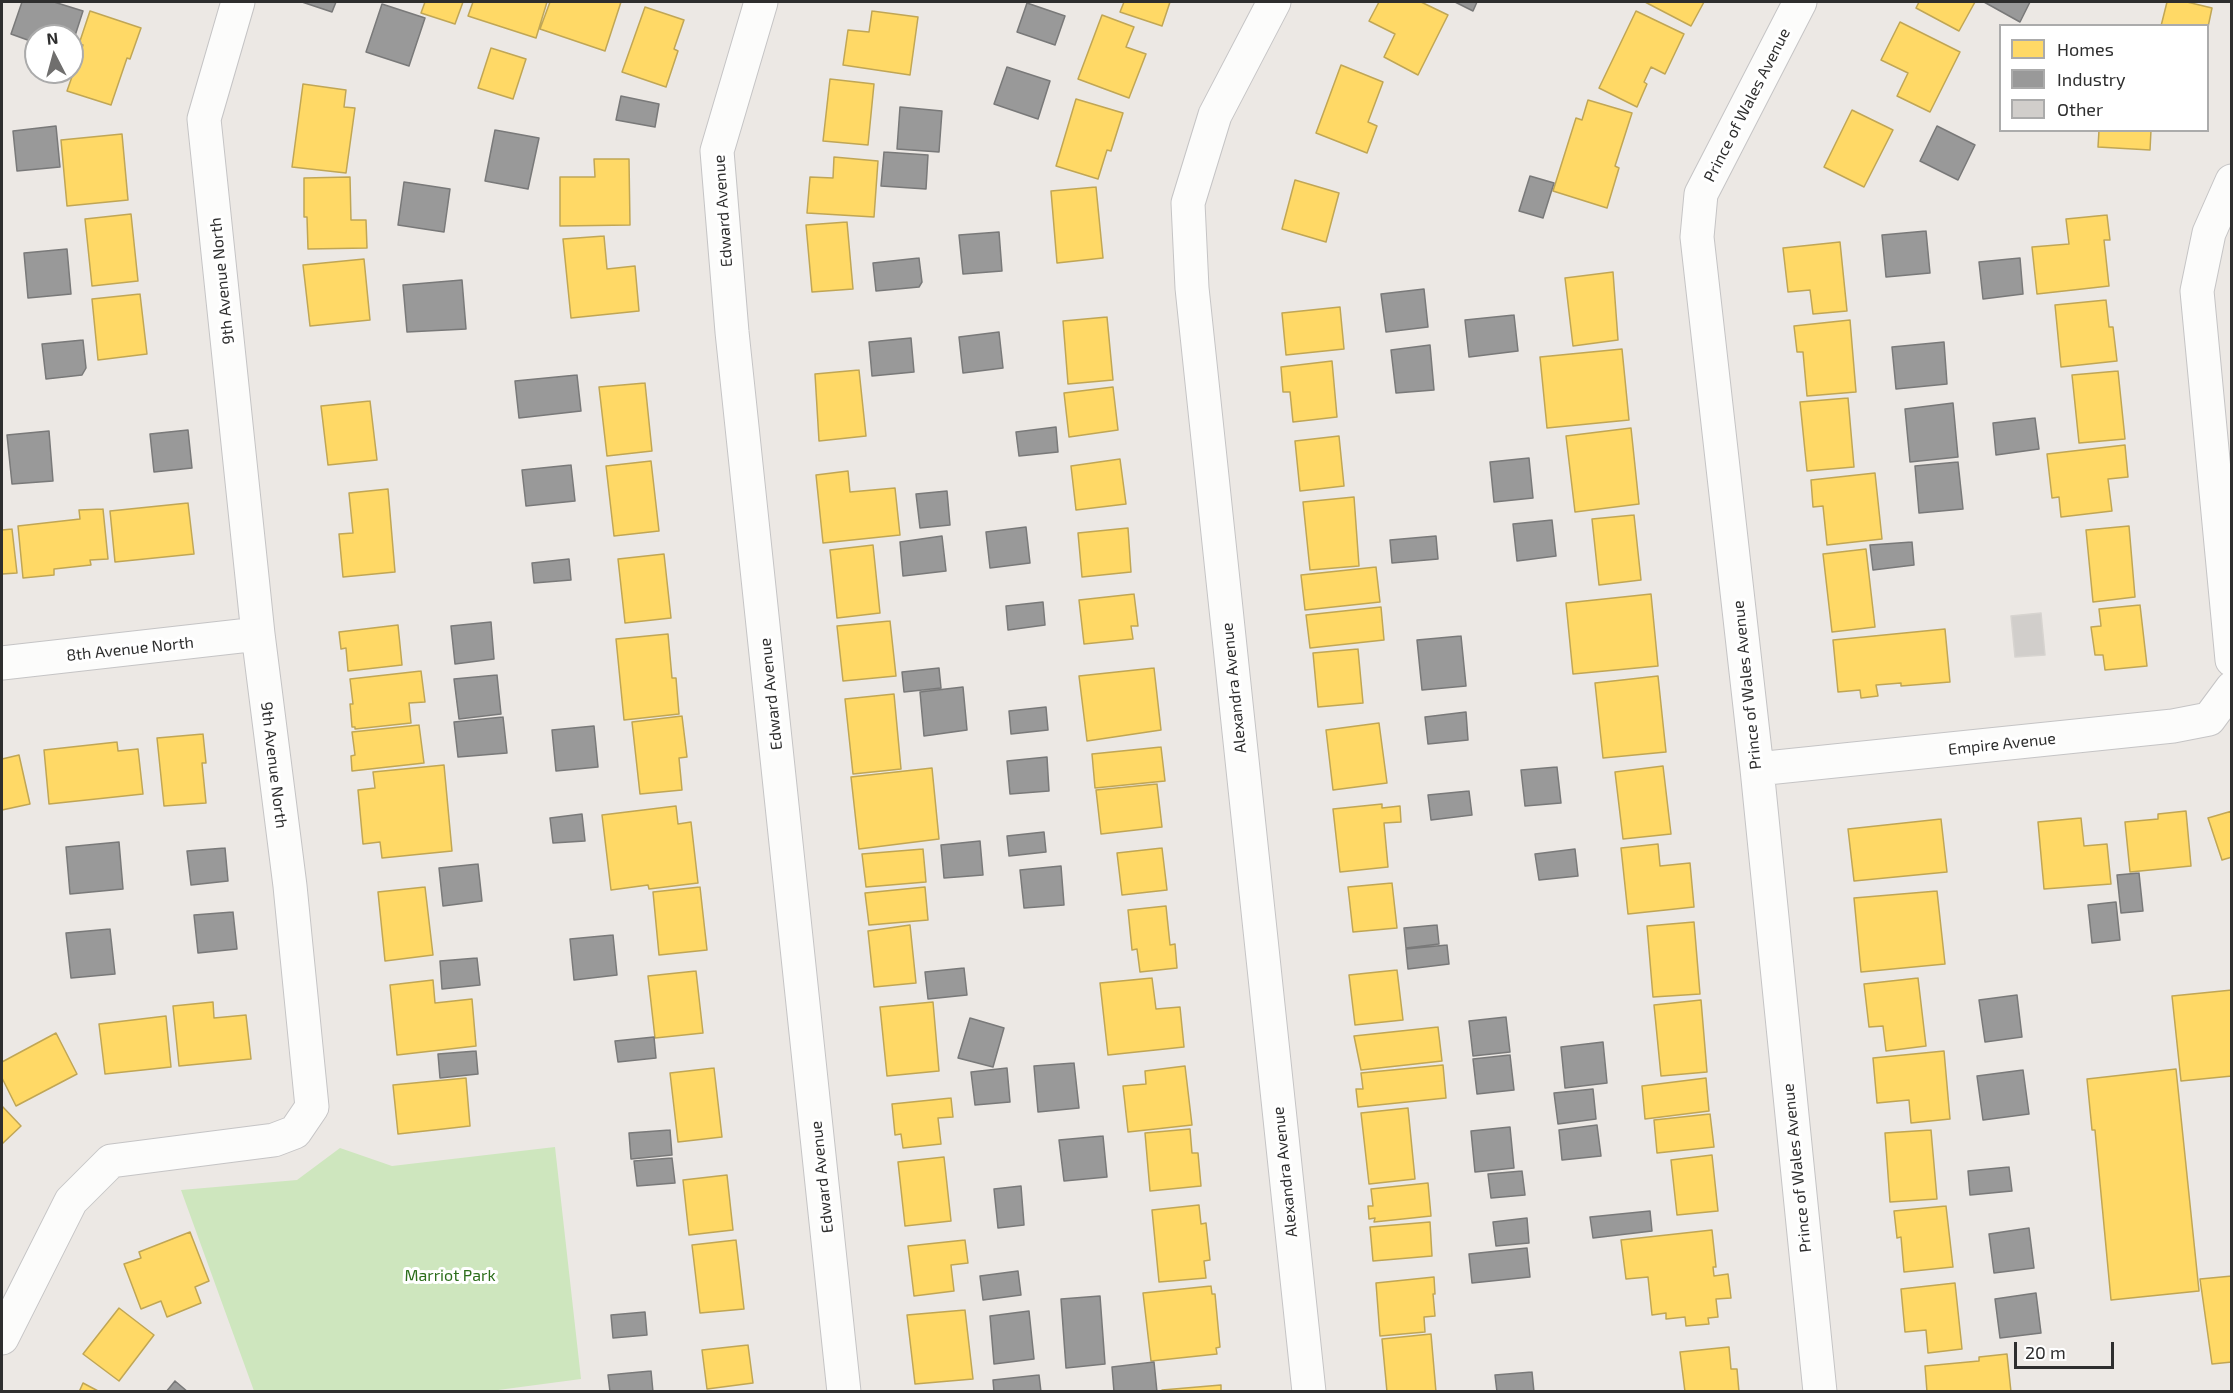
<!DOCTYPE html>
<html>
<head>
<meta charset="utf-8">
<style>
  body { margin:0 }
  #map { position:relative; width:2233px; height:1393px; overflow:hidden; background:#ece8e4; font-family:"Exo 2",sans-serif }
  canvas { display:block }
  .frame { position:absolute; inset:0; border:3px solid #2e2e2e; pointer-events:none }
  .legend { position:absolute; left:1999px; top:24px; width:210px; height:108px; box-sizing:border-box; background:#fff; border:2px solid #ababab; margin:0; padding:8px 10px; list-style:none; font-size:18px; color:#2e2e2e }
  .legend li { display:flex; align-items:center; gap:12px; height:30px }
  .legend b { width:30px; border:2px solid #ababab }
  .north { position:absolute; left:24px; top:24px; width:60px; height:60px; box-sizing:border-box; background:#fff; border:2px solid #ababab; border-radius:50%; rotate:354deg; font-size:16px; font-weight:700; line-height:24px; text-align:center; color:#2e2e2e }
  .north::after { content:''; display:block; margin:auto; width:21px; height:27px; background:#706f6e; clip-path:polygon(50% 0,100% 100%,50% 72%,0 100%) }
  .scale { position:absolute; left:2014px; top:1342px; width:100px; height:27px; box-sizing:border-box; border:3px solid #2e2e2e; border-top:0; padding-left:8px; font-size:18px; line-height:21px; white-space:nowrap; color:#2e2e2e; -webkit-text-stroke:4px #fff; paint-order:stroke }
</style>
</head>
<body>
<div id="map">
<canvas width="2233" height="1393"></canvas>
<div class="frame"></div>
<ul class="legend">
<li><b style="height:16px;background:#ffd966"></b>Homes</li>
<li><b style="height:16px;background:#999"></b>Industry</li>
<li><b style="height:16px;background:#d1cecb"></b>Other</li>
</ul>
<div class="north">N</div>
<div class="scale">20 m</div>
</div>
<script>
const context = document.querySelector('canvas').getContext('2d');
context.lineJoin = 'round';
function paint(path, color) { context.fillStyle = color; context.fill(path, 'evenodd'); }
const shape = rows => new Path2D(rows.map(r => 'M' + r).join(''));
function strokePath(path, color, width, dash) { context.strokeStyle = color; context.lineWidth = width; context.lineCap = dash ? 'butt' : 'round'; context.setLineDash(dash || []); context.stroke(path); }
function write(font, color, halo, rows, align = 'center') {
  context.font = font + ' "Exo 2",sans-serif'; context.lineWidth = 6; context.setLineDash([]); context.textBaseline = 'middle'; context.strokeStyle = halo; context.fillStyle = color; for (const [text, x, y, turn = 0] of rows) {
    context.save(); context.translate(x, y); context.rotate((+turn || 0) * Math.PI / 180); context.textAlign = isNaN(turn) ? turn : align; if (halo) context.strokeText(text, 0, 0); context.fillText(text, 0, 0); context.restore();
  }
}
const green = shape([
  [555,1147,581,1379,483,1392,254,1391,181,1190,297,1180,340,1148,392,1166]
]);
const homes = shape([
  [425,2,463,2,455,24,421,13,425,2],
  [473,2,547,2,536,38,468,16,473,2],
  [550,2,621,2,605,51,540,29,550,2],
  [1124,2,1170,2,1162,26,1120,12,1124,2],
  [1379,2,1421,2,1448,15,1418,75,1384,57,1395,34,1369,21,1379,2],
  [1645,2,1704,2,1691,26,1645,2],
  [1919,2,1975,2,1959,31,1916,8,1919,2],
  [2167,2,2187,2,2212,8,2208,27,2161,26,2167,2],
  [645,7,684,20,674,49,678,51,666,87,622,72,645,7],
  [90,11,141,28,130,59,127,58,111,105,67,91,83,45,79,44,90,11],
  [872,11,918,17,910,75,843,65,848,30,869,32,872,11],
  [1636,11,1684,34,1665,74,1651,67,1644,82,1647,84,1637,107,1599,88,1636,11],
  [1102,15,1134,27,1126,47,1146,54,1129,98,1078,79,1102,15],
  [1900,22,1960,52,1930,112,1897,96,1908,73,1881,60,1900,22],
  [491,48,526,59,513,99,478,88,491,48],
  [1341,65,1383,82,1368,122,1377,126,1367,153,1316,133,1341,65],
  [830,79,874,84,868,145,823,141,830,79],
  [303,84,346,90,344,107,355,108,346,173,292,167,303,84],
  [1076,99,1123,113,1111,151,1107,150,1098,179,1056,166,1076,99],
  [1588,100,1632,113,1615,166,1619,168,1607,208,1553,191,1576,118,1582,120,1588,100],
  [1852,110,1893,130,1864,187,1824,167,1852,110],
  [2099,130,2151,130,2150,150,2098,147,2099,130],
  [122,134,128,200,67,206,61,140,122,134],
  [834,157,878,161,874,217,807,213,810,177,833,178,834,157],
  [594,159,629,159,630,225,560,226,560,177,595,177,594,159],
  [350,177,351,220,366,220,367,248,308,249,307,217,304,217,304,178,350,177],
  [1295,180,1339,193,1326,242,1282,229,1295,180],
  [1096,187,1103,258,1057,263,1051,191,1096,187],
  [131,214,138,281,92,286,85,219,131,214],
  [2107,215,2110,240,2104,240,2109,286,2037,294,2032,247,2069,244,2066,219,2107,215],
  [847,222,853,289,812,292,806,225,847,222],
  [604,236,607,269,635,266,639,311,571,318,563,239,604,236],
  [1840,242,1847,311,1813,314,1810,290,1788,292,1783,248,1840,242],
  [364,259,370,320,310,326,303,265,364,259],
  [1613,272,1618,340,1573,346,1565,278,1613,272],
  [140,294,147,354,98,360,92,299,140,294],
  [2106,300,2109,327,2113,327,2117,361,2061,367,2055,305,2106,300],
  [1340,307,1344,349,1286,355,1282,313,1340,307],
  [1107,317,1113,380,1068,384,1063,321,1107,317],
  [1850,320,1856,392,1807,396,1803,352,1797,352,1794,326,1850,320],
  [1622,349,1629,420,1547,428,1540,357,1622,349],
  [1332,361,1337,417,1293,422,1290,392,1283,392,1281,367,1332,361],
  [859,370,866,436,819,441,815,374,859,370],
  [2118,371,2125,439,2079,443,2072,375,2118,371],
  [645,383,652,451,607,456,599,387,645,383],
  [1113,387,1118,430,1069,437,1064,393,1113,387],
  [1848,398,1854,467,1807,471,1800,402,1848,398],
  [370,401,377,460,328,465,321,406,370,401],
  [1631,428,1639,504,1575,512,1566,436,1631,428],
  [1339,436,1344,486,1300,491,1295,441,1339,436],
  [2125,445,2128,477,2108,479,2112,511,2061,517,2059,497,2052,498,2047,454,2125,445],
  [1120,459,1126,504,1076,510,1071,466,1120,459],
  [651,461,659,531,614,536,606,466,651,461],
  [848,471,850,492,895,488,900,535,823,543,816,475,848,471],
  [1875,473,1882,539,1827,545,1823,506,1813,507,1811,480,1875,473],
  [388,489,395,572,343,577,339,534,353,533,349,493,388,489],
  [1354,497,1359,566,1310,570,1303,502,1354,497],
  [188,503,194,554,115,562,110,511,188,503],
  [103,509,108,559,90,560,91,565,54,569,54,575,23,578,18,526,80,519,79,510,103,509],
  [1634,515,1641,580,1599,585,1592,519,1634,515],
  [2129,526,2135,597,2093,602,2086,530,2129,526],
  [1128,528,1131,572,1082,577,1078,533,1128,528],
  [12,529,17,573,2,574,2,530,12,529],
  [873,545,880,613,837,618,830,550,873,545],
  [1866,549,1875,627,1832,632,1823,554,1866,549],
  [664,554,671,618,625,623,618,559,664,554],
  [1376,567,1380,602,1305,610,1301,575,1376,567],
  [1134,594,1138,626,1131,626,1133,639,1084,644,1079,600,1134,594],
  [1651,594,1658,666,1573,674,1566,603,1651,594],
  [2140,605,2147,666,2105,670,2103,655,2095,655,2091,627,2101,626,2099,609,2140,605],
  [1381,607,1384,640,1310,648,1306,615,1381,607],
  [890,621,896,676,843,681,837,626,890,621],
  [398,625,402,665,348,671,346,648,341,649,339,632,398,625],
  [1945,629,1950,682,1901,686,1901,683,1876,685,1878,696,1861,698,1860,690,1838,692,1833,640,1945,629],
  [668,634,672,678,676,678,679,714,624,720,616,639,668,634],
  [1358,649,1363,703,1318,707,1313,653,1358,649],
  [1154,668,1161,730,1087,741,1079,676,1154,668],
  [421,671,425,702,409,703,411,723,355,729,355,727,352,727,350,704,353,704,350,679,421,671],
  [1658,676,1666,752,1603,758,1595,683,1658,676],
  [894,694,901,769,853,774,845,699,894,694],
  [682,716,687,757,679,758,682,790,640,794,632,722,682,716],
  [1379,723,1387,783,1333,790,1326,730,1379,723],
  [419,725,424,763,352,771,351,756,355,755,352,732,419,725],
  [203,734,206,763,202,763,206,803,164,806,157,738,203,734],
  [117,742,118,751,138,749,143,794,49,804,44,750,117,742],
  [1161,747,1165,781,1095,788,1092,754,1161,747],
  [19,755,30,804,2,810,2,759,19,755],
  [444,765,452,851,382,858,380,842,363,844,358,790,375,788,373,772,444,765],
  [1663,766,1671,834,1623,839,1615,772,1663,766],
  [932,768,939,839,859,849,851,777,932,768],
  [1157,784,1162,827,1101,834,1096,790,1157,784],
  [1382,804,1382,808,1400,806,1401,822,1384,823,1388,867,1340,872,1333,809,1382,804],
  [676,806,678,824,691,822,698,883,649,889,648,885,611,890,602,815,676,806],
  [2186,811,2191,866,2130,872,2125,822,2158,819,2158,814,2186,811],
  [2232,811,2232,857,2222,860,2208,818,2232,811],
  [2081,818,2084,846,2107,844,2111,884,2044,889,2038,822,2081,818],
  [1941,819,1947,872,1854,881,1848,829,1941,819],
  [1658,844,1660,866,1690,863,1694,907,1628,914,1621,848,1658,844],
  [1162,848,1167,890,1122,895,1117,853,1162,848],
  [923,849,926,882,866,887,862,854,923,849],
  [1392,883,1397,928,1353,932,1348,887,1392,883],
  [425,887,433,955,385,961,378,892,425,887],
  [700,887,707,950,659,955,653,892,700,887],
  [925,887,928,920,869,925,865,893,925,887],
  [1937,891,1945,964,1861,972,1854,898,1937,891],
  [1166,906,1170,945,1175,944,1177,968,1140,972,1137,949,1132,950,1128,910,1166,906],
  [1694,922,1700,994,1653,997,1647,926,1694,922],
  [910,925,916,983,874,987,868,931,910,925],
  [1397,970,1403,1020,1355,1025,1349,975,1397,970],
  [696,971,703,1033,655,1038,648,976,696,971],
  [1152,978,1156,1009,1180,1007,1184,1047,1108,1055,1100,983,1152,978],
  [1918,978,1926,1046,1886,1051,1883,1026,1869,1027,1864,984,1918,978],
  [433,980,435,1003,472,999,476,1046,397,1055,390,985,433,980],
  [2232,990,2232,1076,2181,1081,2172,996,2232,990],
  [1701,1000,1707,1072,1661,1076,1654,1005,1701,1000],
  [213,1002,214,1018,246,1015,251,1059,179,1066,173,1006,213,1002],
  [933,1002,939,1071,887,1076,880,1007,933,1002],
  [166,1016,171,1067,105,1074,99,1024,166,1016],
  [1438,1027,1442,1061,1361,1070,1354,1036,1438,1027],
  [56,1033,77,1074,16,1106,2,1078,2,1062,56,1033],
  [1944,1051,1950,1119,1911,1123,1909,1100,1877,1103,1873,1058,1944,1051],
  [1443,1065,1446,1098,1358,1107,1356,1089,1363,1089,1361,1073,1443,1065],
  [1185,1066,1192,1125,1128,1132,1123,1086,1146,1084,1145,1071,1185,1066],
  [714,1068,722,1137,678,1142,670,1073,714,1068],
  [2176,1069,2199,1291,2111,1300,2095,1130,2092,1130,2087,1079,2176,1069],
  [466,1078,470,1126,398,1134,393,1085,466,1078],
  [1706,1078,1709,1111,1645,1119,1642,1086,1706,1078],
  [951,1098,953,1117,938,1118,941,1144,903,1148,901,1134,895,1135,892,1104,951,1098],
  [2,1106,21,1126,2,1144,2,1106],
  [1408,1108,1415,1179,1369,1184,1361,1113,1408,1108],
  [1710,1114,1714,1147,1657,1153,1654,1120,1710,1114],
  [1190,1129,1192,1153,1198,1153,1201,1186,1150,1191,1145,1133,1190,1129],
  [1931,1130,1937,1199,1890,1202,1885,1133,1931,1130],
  [1712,1155,1718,1211,1677,1215,1671,1160,1712,1155],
  [944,1157,951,1221,905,1226,898,1162,944,1157],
  [727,1175,733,1230,689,1235,683,1180,727,1175],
  [1428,1183,1431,1216,1374,1222,1375,1218,1369,1219,1368,1206,1373,1206,1371,1189,1428,1183],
  [1199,1205,1201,1224,1206,1223,1210,1260,1204,1261,1206,1278,1159,1282,1152,1210,1199,1205],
  [1946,1206,1953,1267,1904,1272,1901,1237,1897,1238,1894,1211,1946,1206],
  [1430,1222,1432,1256,1373,1261,1370,1227,1430,1222],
  [1712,1230,1716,1267,1713,1267,1714,1276,1728,1274,1731,1298,1716,1299,1718,1317,1708,1318,1709,1324,1686,1326,1685,1317,1666,1319,1666,1313,1652,1315,1648,1277,1626,1279,1621,1240,1712,1230],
  [190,1232,209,1281,195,1287,201,1303,167,1317,161,1301,141,1309,124,1264,141,1258,139,1252,190,1232],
  [736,1240,744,1309,700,1313,692,1245,736,1240],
  [965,1240,968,1263,951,1265,954,1291,914,1296,908,1246,965,1240],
  [2232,1276,2232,1362,2212,1364,2200,1279,2232,1276],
  [1434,1277,1435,1294,1433,1294,1435,1316,1424,1317,1425,1332,1380,1336,1376,1283,1434,1277],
  [1955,1283,1962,1349,1928,1353,1926,1330,1905,1332,1901,1289,1955,1283],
  [1211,1286,1212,1294,1215,1294,1220,1347,1216,1348,1217,1354,1151,1361,1143,1293,1211,1286],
  [119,1308,154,1335,119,1381,83,1354,119,1308],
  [965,1310,973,1379,915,1384,907,1315,965,1310],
  [1431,1334,1436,1392,1387,1392,1382,1339,1431,1334],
  [748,1345,753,1383,707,1389,702,1350,748,1345],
  [1729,1347,1731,1369,1737,1369,1739,1392,1685,1392,1680,1352,1729,1347],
  [2007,1354,2011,1392,1927,1392,1925,1366,1979,1361,1979,1357,2007,1354],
  [83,1383,100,1392,79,1392,83,1383],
  [1221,1385,1221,1392,1162,1392,1162,1390,1221,1385]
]);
const industry = shape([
  [22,2,54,2,83,11,72,45,72,36,36,36,36,43,11,34,22,2],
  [302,2,336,2,332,12,302,2],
  [1455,2,1477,2,1473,11,1455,2],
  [1984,2,2030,2,2020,22,1984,2],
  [1027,3,1065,16,1055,45,1017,32,1027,3],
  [382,4,425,18,409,66,366,52,382,4],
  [1007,67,1050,81,1038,119,994,104,1007,67],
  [621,96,659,104,655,127,616,120,621,96],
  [900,107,942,111,939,152,897,149,900,107],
  [56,126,60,167,17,171,13,131,56,126],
  [1937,126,1975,145,1958,180,1920,161,1937,126],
  [495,130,539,138,528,189,485,181,495,130],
  [884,152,928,155,926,189,881,186,884,152],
  [1530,176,1554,183,1543,218,1519,211,1530,176],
  [404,182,450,189,444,232,398,225,404,182],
  [1926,231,1930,273,1886,277,1882,235,1926,231],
  [999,232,1002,271,963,274,959,235,999,232],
  [67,249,71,294,28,298,24,253,67,249],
  [919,258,922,282,919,287,876,291,873,263,919,258],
  [2020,258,2023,294,1983,299,1979,262,2020,258],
  [462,280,466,329,407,332,403,285,462,280],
  [1424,289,1428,327,1386,332,1381,294,1424,289],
  [1514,315,1518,351,1469,357,1465,320,1514,315],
  [999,332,1003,368,963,373,959,337,999,332],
  [911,338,914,372,872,376,869,342,911,338],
  [83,340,86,368,82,375,46,379,42,344,83,340],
  [1944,342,1947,384,1896,389,1892,347,1944,342],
  [1430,345,1434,390,1396,393,1391,350,1430,345],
  [577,375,581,411,519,418,515,381,577,375],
  [1953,403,1958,457,1910,462,1905,409,1953,403],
  [2035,418,2039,449,1996,455,1993,423,2035,418],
  [1056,427,1058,452,1019,456,1016,432,1056,427],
  [188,430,192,468,154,472,150,434,188,430],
  [49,431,53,481,12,484,7,435,49,431],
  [1529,458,1533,498,1494,502,1490,462,1529,458],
  [1958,462,1963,509,1919,513,1915,466,1958,462],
  [571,465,575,501,526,506,522,470,571,465],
  [947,491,950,525,920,528,916,494,947,491],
  [1552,520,1556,556,1517,561,1513,524,1552,520],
  [1026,527,1030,563,990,568,986,532,1026,527],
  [942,536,946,571,903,576,900,542,942,536],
  [1436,536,1438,559,1392,563,1390,540,1436,536],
  [1912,542,1914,565,1873,570,1870,545,1912,542],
  [569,559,571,580,534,583,532,563,569,559],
  [1043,602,1045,625,1008,630,1006,606,1043,602],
  [491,622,494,659,455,664,451,626,491,622],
  [1461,636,1466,686,1422,690,1417,640,1461,636],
  [939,668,941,688,904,692,902,672,939,668],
  [497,675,501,714,459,719,454,679,497,675],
  [963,687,967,730,924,736,920,692,963,687],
  [1046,707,1048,730,1011,734,1009,711,1046,707],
  [1466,712,1468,740,1428,744,1425,717,1466,712],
  [503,717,507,753,458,757,454,722,503,717],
  [594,726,598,767,556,771,552,730,594,726],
  [1047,757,1049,791,1010,794,1007,761,1047,757],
  [1557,767,1561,803,1525,806,1521,770,1557,767],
  [1469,791,1472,815,1431,820,1428,795,1469,791],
  [582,814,585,841,553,843,550,818,582,814],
  [1044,832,1046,852,1009,856,1007,836,1044,832],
  [980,841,983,875,944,878,941,845,980,841],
  [119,842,123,889,70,894,66,847,119,842],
  [225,848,228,881,191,885,187,851,225,848],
  [1575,849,1578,876,1539,880,1535,854,1575,849],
  [478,864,482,901,443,906,439,868,478,864],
  [1061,866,1064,905,1024,908,1020,870,1061,866],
  [2139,873,2143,911,2121,913,2117,875,2139,873],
  [2116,902,2120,940,2092,943,2088,905,2116,902],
  [233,912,237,949,198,953,194,915,233,912],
  [1437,925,1439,944,1406,948,1404,928,1437,925],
  [110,929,115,974,71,978,66,933,110,929],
  [613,935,617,975,574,980,570,939,613,935],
  [1447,945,1449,964,1408,969,1406,949,1447,945],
  [477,958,480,985,442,989,440,961,477,958],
  [964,968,967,995,928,999,925,972,964,968],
  [2017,995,2022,1037,1985,1042,1979,1000,2017,995],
  [1506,1017,1510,1052,1473,1056,1469,1021,1506,1017],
  [970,1018,1004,1028,993,1067,958,1058,970,1018],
  [654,1037,656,1058,618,1062,615,1041,654,1037],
  [1603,1042,1607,1083,1565,1088,1561,1047,1603,1042],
  [476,1051,478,1074,440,1078,438,1054,476,1051],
  [1510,1055,1514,1090,1477,1094,1473,1059,1510,1055],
  [1074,1063,1079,1108,1038,1112,1034,1066,1074,1063],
  [1007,1068,1010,1102,975,1105,971,1072,1007,1068],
  [2023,1070,2029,1114,1983,1120,1977,1076,2023,1070],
  [1593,1089,1596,1119,1558,1124,1554,1093,1593,1089],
  [1597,1125,1601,1156,1562,1160,1559,1130,1597,1125],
  [1510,1127,1514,1168,1475,1172,1471,1131,1510,1127],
  [670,1130,672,1155,631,1159,629,1133,670,1130],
  [1103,1136,1107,1177,1064,1181,1059,1140,1103,1136],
  [672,1158,675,1183,637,1186,634,1161,672,1158],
  [2009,1167,2012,1191,1970,1195,1968,1171,2009,1167],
  [1522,1171,1525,1195,1491,1198,1488,1174,1522,1171],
  [1021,1186,1024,1225,998,1228,994,1189,1021,1186],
  [1650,1211,1652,1231,1593,1238,1590,1217,1650,1211],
  [1527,1218,1529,1243,1496,1246,1493,1222,1527,1218],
  [2029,1228,2034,1268,1994,1273,1989,1234,2029,1228],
  [1527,1248,1530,1277,1472,1283,1469,1254,1527,1248],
  [1018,1271,1021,1295,983,1300,980,1276,1018,1271],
  [2036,1293,2041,1333,2000,1338,1995,1299,2036,1293],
  [1100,1296,1105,1364,1066,1368,1061,1299,1100,1296],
  [1029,1311,1034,1359,994,1364,990,1316,1029,1311],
  [645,1312,647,1335,613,1338,611,1315,645,1312],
  [1154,1362,1157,1392,1114,1392,1112,1367,1154,1362],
  [651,1371,653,1392,610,1392,608,1375,651,1371],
  [1532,1372,1534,1392,1497,1392,1495,1375,1532,1372],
  [1039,1375,1041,1392,994,1392,993,1380,1039,1375],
  [175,1381,188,1392,166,1392,175,1381]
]);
const building = shape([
  [2041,613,2045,655,2015,657,2011,616,2041,613]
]);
const street = shape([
  [761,2,717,151,732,332,844,1392],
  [1274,2,1215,115,1188,203,1192,288,1309,1392],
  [1800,2,1701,194,1697,237,1757,769,1820,1392],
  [2232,181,2209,233,2197,291,2232,660],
  [2,663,258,634],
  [1757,769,2173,726,2209,719,2232,688],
  [2,1338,71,1201,111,1161,274,1140,295,1132,312,1107,290,886,258,634,204,119,238,2]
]);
const streetNames = [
  ["Prince of Wales Avenue",1747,105,-63],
  ["Edward Avenue",723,211,-94],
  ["9th Avenue North",222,281,-96],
  ["8th Avenue North",130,649,-6],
  ["Prince of Wales Avenue",1747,685,-96],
  ["Alexandra Avenue",1234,688,-96],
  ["Edward Avenue",771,694,-96],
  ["Empire Avenue",2002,744,-6],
  ["9th Avenue North",274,765,83],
  ["Prince of Wales Avenue",1797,1168,-96],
  ["Alexandra Avenue",1285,1172,-96],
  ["Edward Avenue",822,1177,-96]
];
const parkNames = [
  ["Marriot Park",450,1276]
];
paint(green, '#cee6be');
paint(homes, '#ffd966');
strokePath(homes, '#c0a655', 1.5);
paint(industry, '#999');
strokePath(industry, '#797979', 1.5);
paint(building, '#d1cecb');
strokePath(building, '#d7d4d0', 1.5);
strokePath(street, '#c5c4c5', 35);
strokePath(street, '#fcfcfb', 33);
write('16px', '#2e2e2e', '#fff', streetNames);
write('16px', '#2c6e1b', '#fff', parkNames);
</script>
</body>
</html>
